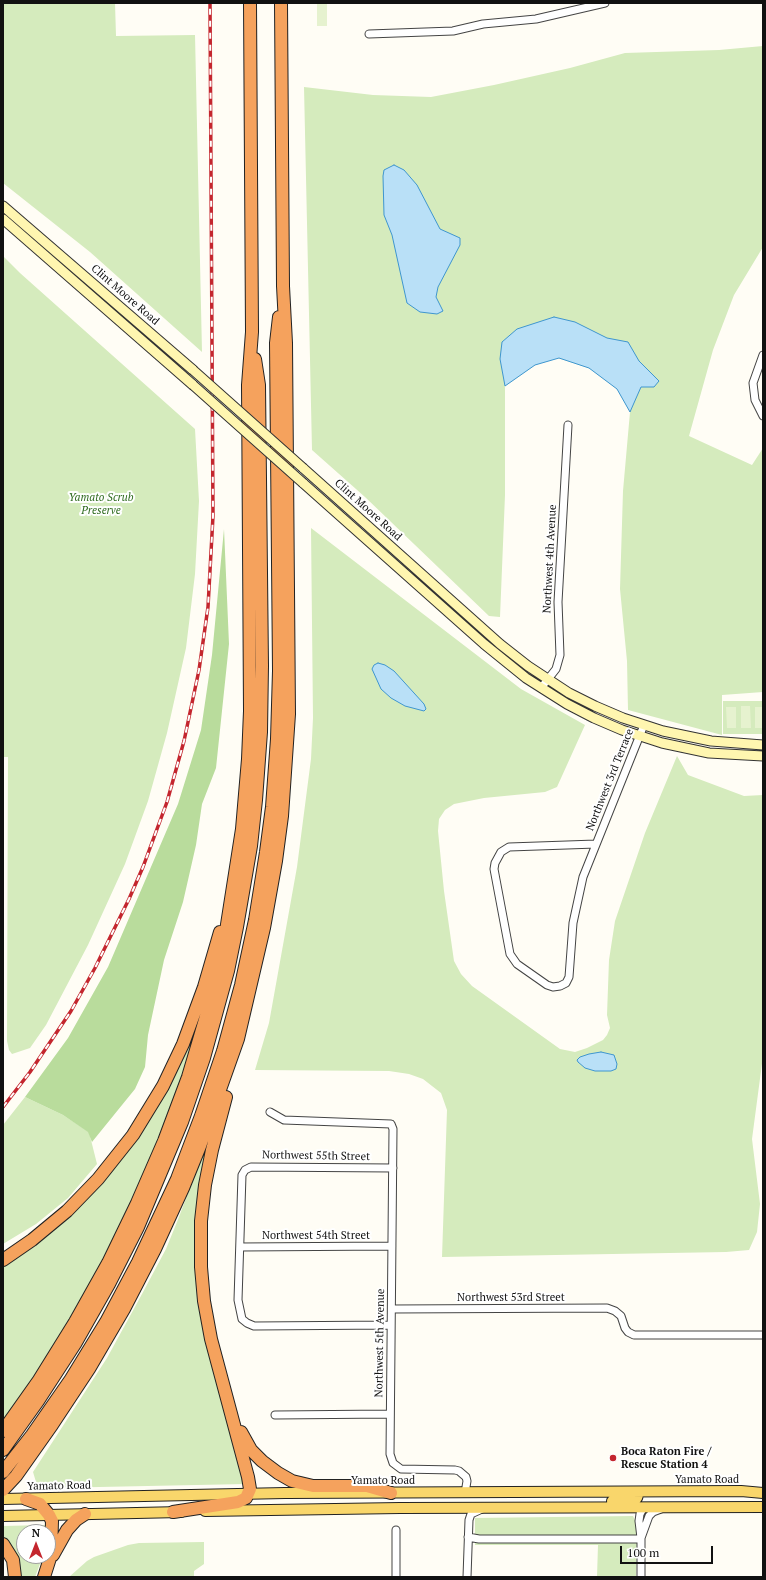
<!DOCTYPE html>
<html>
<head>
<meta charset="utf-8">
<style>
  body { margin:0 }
  #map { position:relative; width:766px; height:1580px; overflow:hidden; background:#fffdf5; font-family:"PT Serif",serif }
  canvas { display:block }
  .frame { position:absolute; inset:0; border:4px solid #111; pointer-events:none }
  .north { position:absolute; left:16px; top:1524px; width:40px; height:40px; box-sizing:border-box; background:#fff; border:1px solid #a0a0a0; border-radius:50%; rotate:0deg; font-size:11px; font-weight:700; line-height:16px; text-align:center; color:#111 }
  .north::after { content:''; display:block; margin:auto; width:14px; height:18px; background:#c4262e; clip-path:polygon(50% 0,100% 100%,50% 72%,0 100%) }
  .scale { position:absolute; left:620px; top:1546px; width:93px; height:18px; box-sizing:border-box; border:2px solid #111; border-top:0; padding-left:5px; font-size:12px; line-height:14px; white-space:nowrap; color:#111; -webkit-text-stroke:3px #fff; paint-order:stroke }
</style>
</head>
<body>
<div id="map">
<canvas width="766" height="1580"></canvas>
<div class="frame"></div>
<div class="north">N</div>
<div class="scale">100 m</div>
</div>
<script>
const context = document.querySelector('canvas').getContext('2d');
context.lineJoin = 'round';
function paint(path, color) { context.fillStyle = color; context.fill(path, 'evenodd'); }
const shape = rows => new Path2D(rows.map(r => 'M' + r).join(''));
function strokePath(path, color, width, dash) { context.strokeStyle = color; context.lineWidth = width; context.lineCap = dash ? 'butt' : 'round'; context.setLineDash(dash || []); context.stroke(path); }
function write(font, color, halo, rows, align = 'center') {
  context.font = font + ' "PT Serif",serif'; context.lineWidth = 4; context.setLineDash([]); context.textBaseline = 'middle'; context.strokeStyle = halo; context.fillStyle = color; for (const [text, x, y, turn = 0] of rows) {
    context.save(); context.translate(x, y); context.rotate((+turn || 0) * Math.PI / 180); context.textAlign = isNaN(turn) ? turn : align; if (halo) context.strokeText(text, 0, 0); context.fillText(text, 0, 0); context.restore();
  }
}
const green = shape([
  [3,3,115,3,116,36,195,35,202,352,90,252,3,183],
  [763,46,763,247,734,295,713,350,689,436,752,465,763,448,763,692,722,695,722,735,628,710,627,661,620,589,623,491,630,412,617,389,589,368,558,358,535,365,505,386,505,495,500,617,489,616,365,497,312,450,304,87,373,95,431,97,494,85,570,68,625,53,719,50],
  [3,256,20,273,195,429,199,501,195,574,186,648,167,733,148,801,125,864,88,945,46,1025,30,1048,12,1054,9,1050,7,1041,8,757,3,757],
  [311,528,521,689,585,725,557,787,545,792,484,798,454,804,445,810,439,819,438,831,444,891,454,961,461,974,472,986,560,1049,575,1052,587,1048,603,1040,607,1035,610,1028,607,1015,609,960,615,921,645,833,677,756,688,775,744,796,763,795,763,1056,752,1139,760,1204,757,1232,749,1250,726,1252,442,1257,447,1110,441,1093,423,1079,409,1074,389,1071,255,1070,269,1023,297,867,311,759,313,718],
  [723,701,763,701,763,734,723,734],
  [191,1035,195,1036,172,1107,116,1237,67,1329,3,1425,3,1266,102,1182,119,1163,139,1135],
  [25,1097,63,1115,89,1132,97,1164,68,1198,36,1224,3,1244,3,1125],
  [206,1146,209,1148,198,1263,246,1484,50,1488,26,1484,36,1482,33,1472,107,1358,142,1294,166,1249,177,1222],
  [633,1516,637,1524,637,1539,636,1577,597,1577,598,1545,475,1545,475,1518],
  [45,1525,45,1532,24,1532,24,1556,43,1556,35,1577,19,1577,3,1538,3,1526],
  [204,1542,204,1564,194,1571,194,1577,69,1577,87,1561,94,1557,128,1545,139,1543]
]);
const forest = shape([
  [224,529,229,644,216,768,202,804,196,845,183,902,164,960,148,1035,145,1067,135,1089,92,1142,88,1132,63,1115,25,1097,68,1038,108,967,178,804,201,730,212,655]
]);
const pitch = shape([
  [317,4,327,4,327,26,317,26],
  [750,706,751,728,741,728,741,706],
  [726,707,736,707,736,728,727,728],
  [755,707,763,707,763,728,755,728]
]);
const water = shape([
  [394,165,404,170,417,185,440,229,460,238,460,245,438,287,436,297,443,311,437,314,420,312,407,303,392,235,384,215,383,176,384,170,394,165],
  [554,317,575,322,607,338,628,342,639,361,659,381,654,387,641,387,630,412,617,389,589,368,559,358,535,365,505,386,500,359,502,342,517,329,554,317],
  [378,663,385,665,394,671,424,704,426,709,424,711,405,706,391,698,381,689,372,669,374,665,378,663],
  [601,1052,614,1055,617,1064,616,1069,611,1071,595,1071,585,1068,578,1062,577,1060,580,1057,589,1054,601,1052]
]);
const street = shape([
  [369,34,453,31,483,24,536,19,605,3],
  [763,416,755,400,753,383,763,355],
  [541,688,556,669,560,655,558,602,568,425],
  [596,844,509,847,501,852,495,863,494,869,510,954,517,964,547,985,553,987,560,986,566,983,569,977,573,923,583,877,644,725],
  [270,1112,284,1120,391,1124,393,1129,390,1454,393,1463,401,1469,455,1470,459,1471,466,1477,467,1481,465,1493],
  [240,1247,392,1246],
  [392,1309,607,1308,615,1311,621,1316,625,1328,628,1332,634,1335,763,1335],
  [391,1325,254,1326,247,1323,242,1319,238,1300,242,1175,245,1170,251,1167,393,1168],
  [275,1415,390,1414],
  [468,1537,479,1539,641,1539],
  [641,1538,649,1516,653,1512,661,1509],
  [396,1577,396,1530],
  [467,1577,469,1520,471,1514,482,1509],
  [641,1577,641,1538,639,1521,640,1514,644,1507]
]);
const secondary = shape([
  [3,206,193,370],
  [3,219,193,385],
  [303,468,500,644,528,666,569,693,595,706,623,718,663,731,711,741,763,745],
  [303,483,484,644,526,678,567,704,594,718,622,730,662,743,709,753,763,756]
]);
const primary = shape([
  [3,1499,285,1493,741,1491,763,1493],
  [612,1501,633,1500,637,1498,639,1492],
  [205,1511,400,1508,763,1507],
  [3,1516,181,1512]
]);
const highway = shape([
  [3,1260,32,1240,67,1211,98,1179,133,1135,163,1086,183,1044,204,987,220,932],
  [3,1431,39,1380,75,1322,108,1263,137,1203,164,1141,188,1077,207,1013,223,950,242,829,248,759,250,711,248,385,252,332,250,3],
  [241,1432,251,1450,262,1461,278,1473,292,1481,313,1486,367,1486,391,1493],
  [3,1450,38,1401,75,1344,109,1284,138,1227,182,1122,204,1058,228,971,237,927,251,846,256,800,261,732,262,666,259,385,255,359],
  [3,1472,32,1435,71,1379,106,1322,138,1262,177,1179,201,1116,223,1051,241,985,255,920,266,852,272,807,277,739,279,671,276,343,279,317],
  [3,1490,16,1476,52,1425,89,1369,124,1309,155,1249,183,1188,200,1146,238,1039,264,928,276,861,282,816,289,714,286,343,283,286,281,3],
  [26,1499,40,1504,49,1515,52,1521,51,1555,44,1577],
  [173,1512,238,1502,246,1498,250,1489,248,1477,211,1339,204,1301,201,1267,201,1221,205,1185,212,1150,226,1097],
  [3,1544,13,1560,15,1577],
  [53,1555,67,1530,76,1520,85,1514]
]);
const rail = shape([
  [3,1107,30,1072,71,1011,95,968,129,899,143,867,167,802,184,741,199,670,208,607,213,516,210,3]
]);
const secondaryBridge = shape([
  [193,370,303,468],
  [193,385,303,483]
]);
const markers = [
  [613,1458,4,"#c4262e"]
];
const streetNames = [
  ["Clint Moore Road",125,295,41],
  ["Clint Moore Road",368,510,42],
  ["Northwest 4th Avenue",550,559,-87],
  ["Northwest 3rd Terrace",610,780,-68],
  ["Northwest 55th Street",316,1156,1],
  ["Northwest 54th Street",316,1236],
  ["Northwest 53rd Street",511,1298],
  ["Northwest 5th Avenue",380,1343,-89],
  ["Yamato Road",707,1480],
  ["Yamato Road",383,1481],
  ["Yamato Road",59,1486,-1]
];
const parkNames = [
  ["Yamato Scrub",101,498],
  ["Preserve",101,511]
];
const poiNames = [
  ["Boca Raton Fire /",621,1452],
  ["Rescue Station 4",621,1465]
];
paint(green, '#d5ebbd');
paint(forest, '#b9dc9c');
paint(pitch, '#e6f2cf');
paint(water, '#b9e0f7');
strokePath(water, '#3f96cf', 1);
strokePath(street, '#444', 9);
strokePath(secondary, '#333', 11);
strokePath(primary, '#222', 12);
strokePath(highway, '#222', 14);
strokePath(street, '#fff', 7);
strokePath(secondary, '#fff6b0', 9);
strokePath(primary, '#f9d66b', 10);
strokePath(highway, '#f5a25d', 12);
strokePath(rail, '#c4262e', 3.5);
strokePath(rail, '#fff', 2, [6]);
strokePath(secondaryBridge, '#333', 11, []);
strokePath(secondaryBridge, '#fff6b0', 9);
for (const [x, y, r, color] of markers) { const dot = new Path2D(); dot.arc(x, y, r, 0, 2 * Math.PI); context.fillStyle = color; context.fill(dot); strokePath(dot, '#fff', 1.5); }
write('11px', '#111', '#fff', streetNames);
write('italic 11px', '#2f6b1f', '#fff', parkNames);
write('bold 11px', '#111', '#fff', poiNames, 'left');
</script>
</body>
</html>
